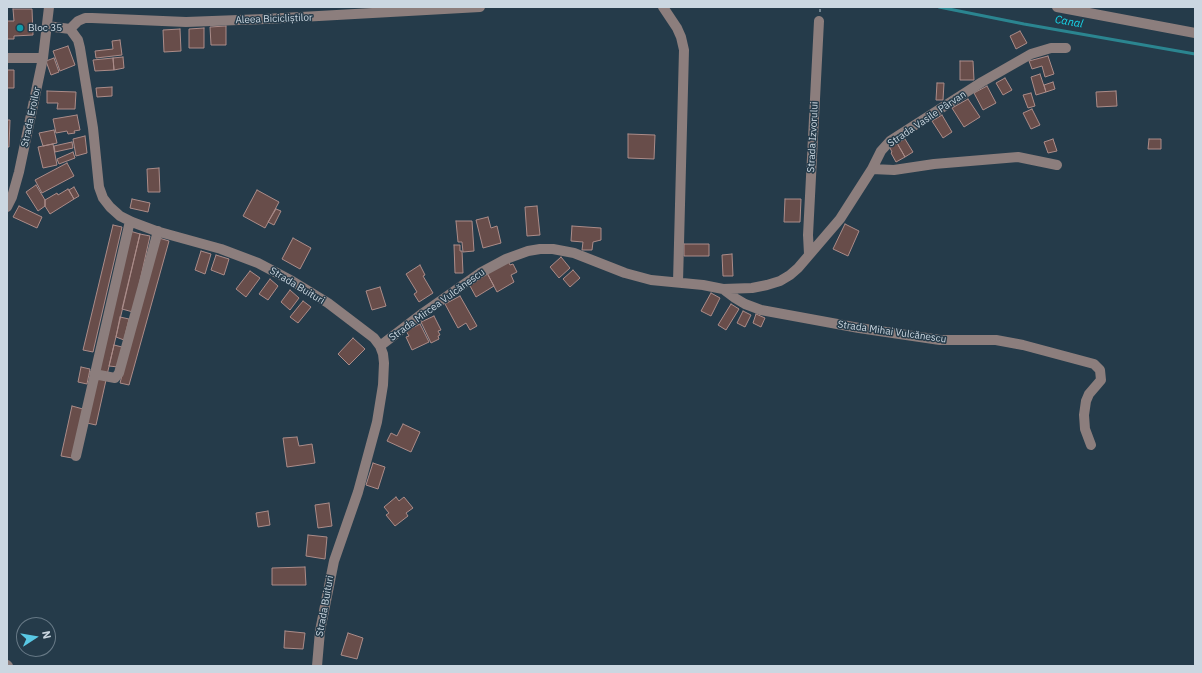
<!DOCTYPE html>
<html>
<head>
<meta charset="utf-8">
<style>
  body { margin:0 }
  #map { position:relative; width:1202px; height:673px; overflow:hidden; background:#253b4a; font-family:"IBM Plex Sans",sans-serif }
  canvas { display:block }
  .frame { position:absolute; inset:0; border:8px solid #cbd7e1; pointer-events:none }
  .north { position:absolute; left:16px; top:617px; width:40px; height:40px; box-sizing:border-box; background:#253b4a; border:1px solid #677986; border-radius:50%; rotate:78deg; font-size:11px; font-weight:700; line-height:16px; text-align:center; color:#cbd7e1 }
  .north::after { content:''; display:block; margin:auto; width:14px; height:18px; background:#59c8e4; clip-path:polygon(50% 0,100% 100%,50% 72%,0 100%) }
</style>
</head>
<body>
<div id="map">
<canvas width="1202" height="673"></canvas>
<div class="frame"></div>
<div class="north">N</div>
</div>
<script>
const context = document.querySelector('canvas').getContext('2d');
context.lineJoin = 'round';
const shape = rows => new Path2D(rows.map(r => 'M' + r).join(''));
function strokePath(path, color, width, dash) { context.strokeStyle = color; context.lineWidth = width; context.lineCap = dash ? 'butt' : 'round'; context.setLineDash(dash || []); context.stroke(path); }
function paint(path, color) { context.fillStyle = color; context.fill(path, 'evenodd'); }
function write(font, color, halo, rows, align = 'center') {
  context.font = font + ' "IBM Plex Sans",sans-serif'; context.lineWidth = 3; context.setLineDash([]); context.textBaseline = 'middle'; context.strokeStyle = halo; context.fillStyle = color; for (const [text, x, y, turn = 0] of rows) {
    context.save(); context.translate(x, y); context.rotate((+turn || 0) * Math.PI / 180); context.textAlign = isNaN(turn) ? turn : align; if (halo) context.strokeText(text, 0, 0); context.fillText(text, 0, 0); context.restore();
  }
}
const stream = shape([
  [939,7,1024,24,1195,54]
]);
const building = shape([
  [13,9,32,9,33,35,14,36,14,39,7,39,7,21,14,21,13,9],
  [226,26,226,45,211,45,210,27,226,26],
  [204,28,204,48,189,48,189,29,204,28],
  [180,29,181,51,164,52,163,30,180,29],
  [1020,31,1027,43,1016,49,1010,36,1020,31],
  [120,40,122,55,96,58,95,51,113,49,112,41,120,40],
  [68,46,75,65,60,71,53,51,68,46],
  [1048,56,1054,74,1045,77,1042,66,1032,69,1029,61,1048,56],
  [123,57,124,68,114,70,113,58,123,57],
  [54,58,59,72,51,75,46,61,54,58],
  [113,58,114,70,95,71,93,60,113,58],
  [960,61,973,61,974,80,960,80,960,61],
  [7,70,14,70,14,88,7,88,7,70],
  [1040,74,1046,92,1036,95,1031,77,1040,74],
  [1005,78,1012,90,1003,95,996,83,1005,78],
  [1053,82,1055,89,1046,92,1044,85,1053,82],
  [937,83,944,83,943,100,936,100,937,83],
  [987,86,996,103,983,110,974,93,987,86],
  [112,87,112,96,97,97,96,88,112,87],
  [47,91,76,92,75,109,57,109,58,103,47,103,47,91],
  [1116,91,1117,106,1097,107,1096,92,1116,91],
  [1031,93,1035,106,1028,108,1023,95,1031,93],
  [968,99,980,117,964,127,952,108,968,99],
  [1032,109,1040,125,1031,129,1023,113,1032,109],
  [77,115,80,130,74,131,75,133,68,134,67,131,56,133,53,119,77,115],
  [942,115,952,132,943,138,932,121,942,115],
  [7,120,10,120,9,147,7,147,7,120],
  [54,130,57,143,43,146,39,133,54,130],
  [628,134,655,135,654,159,628,158,628,134],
  [85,136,87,153,76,156,73,139,85,136],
  [905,139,913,152,905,157,897,143,905,139],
  [1053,139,1057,151,1048,153,1044,142,1053,139],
  [1149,139,1161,139,1161,149,1148,149,1149,139],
  [72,142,73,148,55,152,54,146,72,142],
  [897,143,905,157,896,162,891,153,892,152,890,148,897,143],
  [53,144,57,165,43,168,38,147,53,144],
  [73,152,75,158,59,164,57,159,73,152],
  [67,163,74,176,42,193,35,180,67,163],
  [159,168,160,192,148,192,147,169,159,168],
  [36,185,45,200,45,206,38,211,26,192,36,185],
  [74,187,79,196,74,199,69,190,74,187],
  [68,189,74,199,50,214,45,206,45,200,57,193,58,195,68,189],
  [257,190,279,202,265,228,243,216,257,190],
  [132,199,150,203,148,212,130,208,132,199],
  [785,199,801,199,800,222,784,222,785,199],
  [19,206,42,217,37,228,13,217,19,206],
  [537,206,540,235,527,236,525,207,537,206],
  [276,209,281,211,274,225,268,222,276,209],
  [488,217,491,228,497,226,501,243,483,248,476,220,488,217],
  [456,221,472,221,474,251,463,252,462,242,458,242,456,221],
  [845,224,859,231,848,256,833,249,845,224],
  [113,225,122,227,93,352,83,350,113,225],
  [572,226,601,228,601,240,593,242,592,250,582,250,583,242,571,241,572,226],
  [130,231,140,234,107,375,97,372,130,231],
  [140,234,150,236,133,312,122,309,140,234],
  [159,238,169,241,129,385,120,383,159,238],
  [293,238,311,248,300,269,282,259,293,238],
  [684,244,709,244,709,256,684,256,684,244],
  [454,245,460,245,460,251,462,251,463,273,455,273,454,245],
  [201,251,211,254,205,274,195,270,201,251],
  [732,254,733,276,723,276,722,255,732,254],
  [216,255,229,259,224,275,211,270,216,255],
  [561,257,570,268,559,278,550,267,561,257],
  [508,261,510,265,513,264,517,272,511,275,514,282,497,292,487,273,508,261],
  [420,265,425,275,423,276,433,293,419,302,414,294,417,292,406,274,420,265],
  [573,270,580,278,570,287,563,279,573,270],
  [250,271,260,278,246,297,236,289,250,271],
  [487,273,494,286,476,297,469,284,487,273],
  [270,279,278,286,268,300,259,294,270,279],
  [380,287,386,306,372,310,366,291,380,287],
  [290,290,299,298,290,310,281,302,290,290],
  [711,293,720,298,711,316,701,311,711,293],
  [460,296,477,326,470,330,466,323,458,328,445,304,460,296],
  [303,301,311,307,298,323,290,317,303,301],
  [731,304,739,309,726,330,718,325,731,304],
  [743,311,751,315,745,327,737,323,743,311],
  [756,314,765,318,761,327,753,323,756,314],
  [434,316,441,330,438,331,440,335,438,336,439,339,431,343,421,322,434,316],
  [120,317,129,319,124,340,116,337,120,317],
  [420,324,429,342,412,350,406,337,409,336,406,331,420,324],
  [353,338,365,349,349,365,338,354,353,338],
  [114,345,122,347,118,367,109,366,114,345],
  [81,367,90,369,87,384,78,382,81,367],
  [96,378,106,380,96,425,87,423,96,378],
  [72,406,83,409,72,458,61,456,72,406],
  [403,424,420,432,411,452,387,441,391,433,397,436,403,424],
  [297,437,299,446,312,444,315,463,287,467,283,438,297,437],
  [373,463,385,467,378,489,366,485,373,463],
  [396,497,399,501,404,497,413,508,406,513,408,516,395,526,386,515,389,513,384,507,396,497],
  [329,503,332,526,318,528,315,505,329,503],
  [268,511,270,525,258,527,256,513,268,511],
  [308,535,327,537,325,559,306,556,308,535],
  [305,567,306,585,272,585,272,568,305,567],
  [285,631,305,633,303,649,284,648,285,631],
  [348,633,363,638,357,659,341,655,348,633]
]);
const path = shape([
  [820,12,820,7]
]);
const minor = shape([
  [663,7,677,28,681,37,684,50,678,282],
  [1057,7,1195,33],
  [47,26,70,29,78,40,80,48,93,128,99,187,103,198,110,207,120,216,132,222,156,231,221,249,258,263,292,281,328,303,374,338,380,346,383,354,384,363,383,385,377,422,358,492,334,561,320,631,317,666],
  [70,29,78,21,85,18,92,18,186,22,265,19,480,7],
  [7,58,43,58],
  [872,169,894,170,934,164,1018,157,1057,165],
  [7,207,12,197,19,172,43,58,49,7],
  [809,254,808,235,819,21],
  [723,289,735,298,745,304,761,310,859,328,940,340,996,340,1023,345,1094,364,1100,370,1101,380,1089,394,1086,401,1084,415,1085,429,1091,445],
  [380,346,423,313,480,273,506,259,528,251,540,249,553,249,574,253,625,273,651,280,703,285,723,289,752,288,767,285,780,281,790,275,798,268,840,219,872,169,881,151,890,141,982,82,1031,54,1051,48,1066,48],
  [94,374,115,378,119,373,158,231],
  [76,456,130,221],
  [7,665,8,666]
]);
const markers = [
  [20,28,4,"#0f9aa8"]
];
const streetNames = [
  ["Aleea Bicicliștilor",274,19,-2],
  ["Strada Eroilor",31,117,-78],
  ["Strada Vasile Pârvan",927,119,-34],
  ["Strada Izvorului",813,137,-87],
  ["Strada Buituri",297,286,31],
  ["Strada Mircea Vulcănescu",437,305,-36],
  ["Strada Mihai Vulcănescu",892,332,8],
  ["Strada Buituri",325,606,-80]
];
const poiNames = [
  ["Bloc 35",28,28]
];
const waterNames = [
  ["Canal",1069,22,10]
];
strokePath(stream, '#2b8590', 3);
paint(building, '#684d4a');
strokePath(building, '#ab8c89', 1);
strokePath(path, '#6e808c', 2, [3, 2]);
strokePath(minor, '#8c7e7d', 10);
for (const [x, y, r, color] of markers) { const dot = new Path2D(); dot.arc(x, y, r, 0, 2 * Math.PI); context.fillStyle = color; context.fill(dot); strokePath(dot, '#253b4a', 1.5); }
write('10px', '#cbd7e1', '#253b4a', streetNames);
write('10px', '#cbd7e1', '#253b4a', poiNames, 'left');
write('italic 11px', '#17d6e9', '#253b4a', waterNames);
</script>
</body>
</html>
